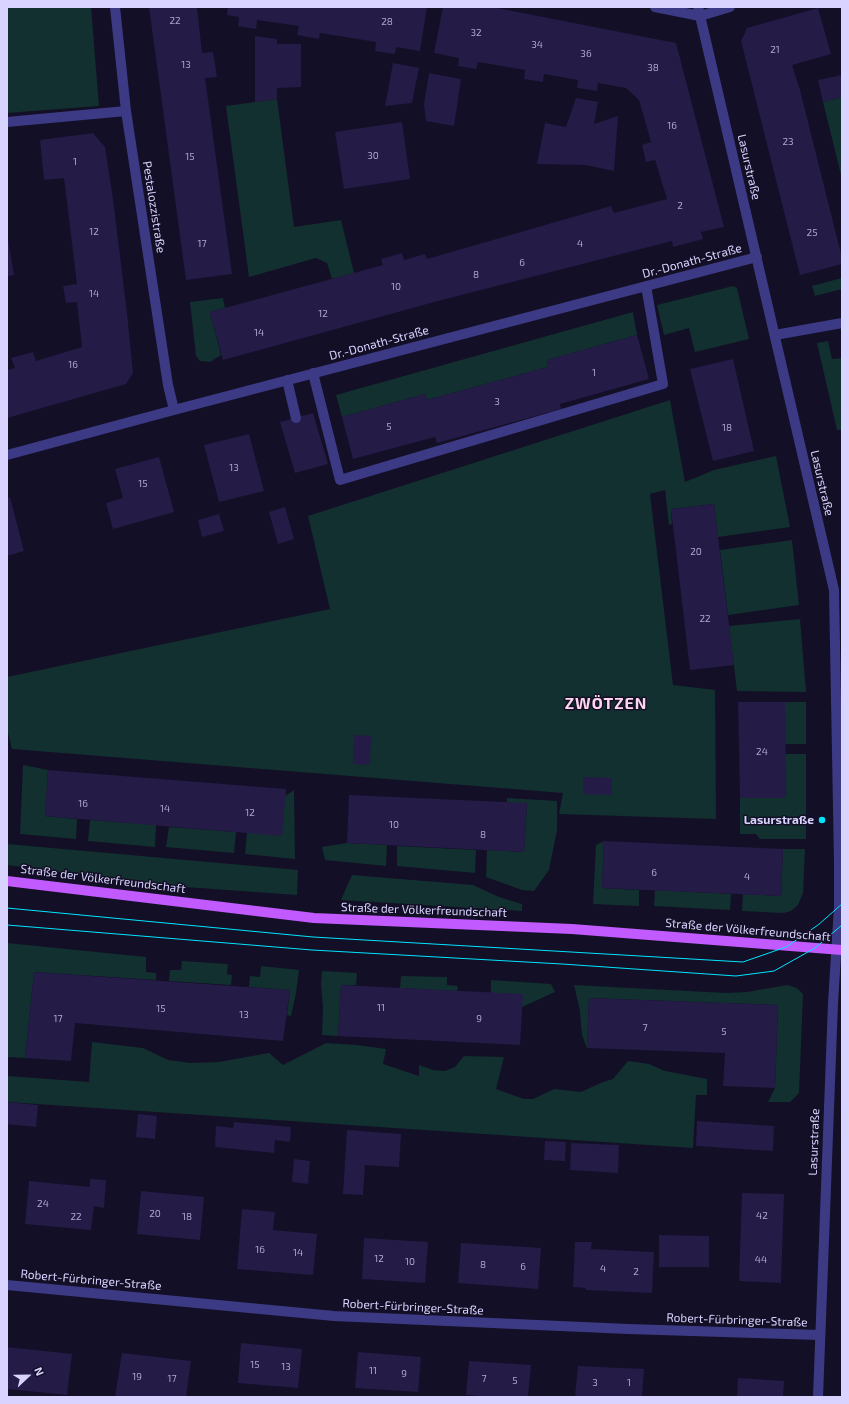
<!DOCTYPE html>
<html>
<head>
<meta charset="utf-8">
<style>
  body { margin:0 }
  #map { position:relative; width:849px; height:1404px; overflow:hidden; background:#130f26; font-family:"Exo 2",sans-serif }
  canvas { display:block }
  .frame { position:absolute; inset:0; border:8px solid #d9d4ff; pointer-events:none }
  .north { position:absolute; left:8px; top:1356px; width:40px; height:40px; -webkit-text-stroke:3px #130f26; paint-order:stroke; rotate:68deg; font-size:11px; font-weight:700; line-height:16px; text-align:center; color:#d9d4ff }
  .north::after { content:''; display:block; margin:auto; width:14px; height:18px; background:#d9d4ff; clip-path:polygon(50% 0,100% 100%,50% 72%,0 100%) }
</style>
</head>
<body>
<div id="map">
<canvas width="849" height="1404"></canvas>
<div class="frame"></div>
<div class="north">N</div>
</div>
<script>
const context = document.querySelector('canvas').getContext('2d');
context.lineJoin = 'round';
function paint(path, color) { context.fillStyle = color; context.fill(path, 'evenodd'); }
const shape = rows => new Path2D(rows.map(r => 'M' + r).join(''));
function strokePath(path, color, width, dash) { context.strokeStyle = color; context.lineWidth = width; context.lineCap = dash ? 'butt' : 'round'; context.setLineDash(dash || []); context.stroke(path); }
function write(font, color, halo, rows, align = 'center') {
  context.font = font + ' "Exo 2",sans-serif'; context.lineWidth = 3; context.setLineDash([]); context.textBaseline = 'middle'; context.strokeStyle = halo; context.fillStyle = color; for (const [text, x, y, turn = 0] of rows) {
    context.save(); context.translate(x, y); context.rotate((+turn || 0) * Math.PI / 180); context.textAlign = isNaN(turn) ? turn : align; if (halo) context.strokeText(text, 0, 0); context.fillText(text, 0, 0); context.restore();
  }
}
const green = shape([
  [7,7,91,7,99,106,7,113],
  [842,97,842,179,823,102],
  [277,99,294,227,341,220,354,273,332,279,327,263,316,258,249,277,226,106],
  [842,278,842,289,815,296,812,286],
  [733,286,737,288,749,339,695,352,689,328,664,335,657,305],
  [223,298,225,308,210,312,221,355,210,362,200,361,196,356,190,302],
  [633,312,637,335,547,360,548,367,427,400,425,394,342,417,336,395],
  [828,341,832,359,842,358,842,430,837,430,817,343],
  [670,400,685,482,714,470,776,456,790,527,718,537,714,504,671,509,672,524,669,525,665,490,650,494,673,685,715,690,716,819,559,814,563,793,12,749,7,729,7,677,330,609,308,516],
  [792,540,799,605,728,615,720,550],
  [800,619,806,692,737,691,729,626],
  [785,702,806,702,806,744,785,744],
  [785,754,806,754,806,839,760,839,756,834,740,834,740,798,786,798],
  [23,765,48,770,45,816,77,819,76,839,20,834],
  [294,790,295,859,245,854,247,833,285,796],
  [507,798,557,801,557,830,549,870,534,891,522,890,486,877,487,850,524,852,527,804,507,803],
  [90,820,156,825,155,847,88,841],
  [169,827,236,832,234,853,166,847],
  [604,841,602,888,639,890,639,906,593,904,596,845],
  [347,843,387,845,386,866,325,860,322,847],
  [7,844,298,870,297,895,171,886,7,865],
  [397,846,476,850,475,873,397,866],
  [783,849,805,849,803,893,798,905,791,911,784,913,742,911,743,894,781,896],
  [352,875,473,885,499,897,522,904,522,911,341,900],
  [655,890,731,894,730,910,654,906],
  [7,943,146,957,146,972,156,973,156,980,34,972,25,1058,7,1057],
  [182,961,228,964,227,974,232,975,231,985,169,981,170,970,181,970],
  [261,966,299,970,296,993,291,1016,287,1015,290,990,249,987,250,976,260,977],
  [322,971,357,973,356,985,341,985,338,1036,322,1035,323,1007,321,985],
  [401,976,447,977,447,985,458,986,457,991,400,988],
  [491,980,551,984,555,992,522,1007,491,993],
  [574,985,726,993,747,992,787,985,797,988,803,994,799,1093,790,1102,768,1102,775,1088,778,1005,589,998,587,1048,582,1035,580,1011],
  [92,1042,143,1048,168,1060,191,1063,219,1062,269,1053,283,1065,326,1043,357,1045,386,1049,383,1064,419,1076,419,1065,433,1070,445,1071,455,1067,464,1056,504,1057,496,1089,524,1099,533,1099,554,1089,581,1092,603,1082,613,1079,628,1061,649,1064,665,1071,707,1079,707,1095,696,1095,693,1148,7,1102,7,1076,89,1082]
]);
const building = shape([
  [149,7,197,7,202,53,213,52,217,77,205,78,232,274,186,280],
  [228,7,427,7,420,51,396,47,395,54,375,51,376,42,320,33,319,39,297,35,299,26,257,20,256,29,238,26,239,17,227,15],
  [443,7,492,7,676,43,724,227,701,232,703,239,673,247,672,241,438,301,223,360,210,312,383,265,381,259,402,253,404,260,425,254,427,259,611,206,614,213,667,199,655,160,646,162,642,145,651,142,639,100,626,88,598,83,597,91,577,88,578,80,544,74,543,82,524,79,525,70,478,62,476,69,458,66,459,58,434,53],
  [818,8,831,54,792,65,800,90,842,258,842,264,800,275,741,41,747,28],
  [255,36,277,39,277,44,301,44,301,87,277,88,277,99,255,102],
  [393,63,419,68,412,103,385,106],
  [429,73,461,79,454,126,426,121,424,104],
  [842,75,842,97,823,102,818,80],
  [576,98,598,102,594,124,618,116,614,171,585,165,537,164,545,123,566,127],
  [402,122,410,179,344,189,335,132],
  [93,133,105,147,113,199,127,313,133,373,126,384,7,418,7,370,15,368,11,358,33,352,36,361,82,347,77,302,66,303,63,286,77,284,64,178,44,180,40,140],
  [7,233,14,275,7,276],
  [637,335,649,379,560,404,561,409,437,443,435,437,353,459,342,417,425,394,427,400,548,367,547,360],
  [733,359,754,451,713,461,690,369],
  [313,413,328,464,295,473,280,422],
  [249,434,264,491,219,502,204,445],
  [159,457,174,512,113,529,106,503,123,498,115,469],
  [10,497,24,551,7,556,7,498],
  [714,504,734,665,690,670,671,509],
  [285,507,294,539,278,544,269,512],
  [219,514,224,531,202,537,198,520],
  [738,702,785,702,786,798,740,798],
  [354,735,371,736,370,765,353,764],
  [48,770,286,789,282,836,45,816],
  [583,777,612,778,612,795,583,794],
  [349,795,527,803,524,852,347,843],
  [604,841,783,849,781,896,602,888],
  [34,972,290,990,283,1041,75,1023,71,1061,25,1058],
  [341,985,523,994,520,1045,338,1036],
  [589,998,778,1005,775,1088,723,1086,725,1053,587,1048],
  [7,1102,38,1105,36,1127,7,1124],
  [138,1114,157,1116,155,1139,136,1137],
  [697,1121,774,1126,773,1151,696,1146],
  [234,1122,291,1127,290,1142,275,1140,274,1153,215,1147,216,1126,233,1128],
  [347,1130,401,1134,399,1167,365,1165,363,1195,343,1194],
  [545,1141,566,1142,565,1161,544,1160],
  [571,1143,619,1145,618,1173,570,1170],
  [294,1159,310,1161,308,1184,292,1182],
  [90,1179,106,1180,104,1208,94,1206,91,1230,25,1224,29,1181,90,1187],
  [141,1191,204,1197,200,1240,137,1234],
  [742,1193,784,1194,781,1283,739,1281],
  [242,1209,275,1212,273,1230,317,1234,313,1275,237,1269],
  [659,1235,709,1236,709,1267,659,1267],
  [364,1238,428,1242,425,1283,362,1279],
  [575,1242,592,1242,591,1249,654,1252,652,1293,586,1290,586,1288,573,1287],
  [461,1243,541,1248,538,1289,458,1283],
  [241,1343,302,1349,298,1388,238,1383],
  [7,1347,72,1354,67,1395,7,1389],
  [358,1352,421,1357,418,1392,355,1388],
  [122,1353,191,1361,186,1397,115,1396],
  [469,1361,531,1365,528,1397,492,1397,466,1395],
  [578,1366,644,1369,642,1397,575,1397],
  [738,1378,784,1381,783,1397,737,1397]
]);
const minor = shape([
  [115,7,126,111,168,385,174,410],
  [655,7,700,16,730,7],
  [698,7,834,590,839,862,839,907,833,1003,818,1397],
  [7,122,126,111],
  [775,335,842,323],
  [313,373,340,480,663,384,646,286],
  [287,380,296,418],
  [7,455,174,410,757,257],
  [7,1285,334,1316,628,1329,819,1335]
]);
const major = shape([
  [7,881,314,918,572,929,842,950]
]);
const tram = shape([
  [7,908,313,937,743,962,786,947,818,925,842,904],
  [7,925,312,950,562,964,736,976,774,971,815,948,842,925]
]);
const markers = [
  [822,820,4,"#00e5ff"]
];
const numberNames = [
  ["22",175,21],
  ["28",387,22],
  ["32",476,33],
  ["34",537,45],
  ["21",775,50],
  ["36",586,54],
  ["13",186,65],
  ["38",653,68],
  ["16",672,126],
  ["23",788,142],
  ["30",373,156],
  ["15",190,157],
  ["1",75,162],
  ["2",680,206],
  ["12",94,232],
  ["25",812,233],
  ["17",202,244],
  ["4",580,244],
  ["6",522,263],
  ["8",476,275],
  ["10",396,287],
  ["14",94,294],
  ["12",323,314],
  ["14",259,333],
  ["16",73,365],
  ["1",594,373],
  ["3",497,402],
  ["5",389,427],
  ["18",727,428],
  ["13",234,468],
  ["15",143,484],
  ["20",696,552],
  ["22",705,619],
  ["24",762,752],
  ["16",83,804],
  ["14",165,809],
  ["12",250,813],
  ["10",394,825],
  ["8",483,835],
  ["6",654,873],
  ["4",747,877],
  ["11",381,1008],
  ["15",161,1009],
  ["13",244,1015],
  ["17",58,1019],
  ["9",479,1019],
  ["7",645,1028],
  ["5",724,1032],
  ["24",43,1204],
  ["20",155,1214],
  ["42",762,1216],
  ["22",76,1217],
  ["18",187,1217],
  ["16",260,1250],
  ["14",298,1253],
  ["12",379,1259],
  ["44",761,1260],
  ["10",410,1262],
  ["8",483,1265],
  ["6",523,1267],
  ["4",603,1269],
  ["2",636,1272],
  ["15",255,1365],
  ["13",286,1367],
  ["11",373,1371],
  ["9",404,1374],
  ["19",137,1377],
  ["17",172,1379],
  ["7",484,1379],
  ["5",515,1381],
  ["3",595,1383],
  ["1",629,1383]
];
const streetNames = [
  ["Lasurstraße",749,167,77],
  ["Pestalozzistraße",154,207,81],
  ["Dr.-Donath-Straße",692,261,-15],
  ["Dr.-Donath-Straße",379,343,-15],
  ["Lasurstraße",822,483,77],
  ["Straße der Völkerfreundschaft",103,879,7],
  ["Straße der Völkerfreundschaft",424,910,2],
  ["Straße der Völkerfreundschaft",748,930,5],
  ["Lasurstraße",814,1142,-88],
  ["Robert-Fürbringer-Straße",91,1280,5],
  ["Robert-Fürbringer-Straße",413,1307,3],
  ["Robert-Fürbringer-Straße",737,1320,2]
];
const poiNames = [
  ["Lasurstraße",814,820]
];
const districtNames = [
  ["ZWÖTZEN",606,704]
];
paint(green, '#12302f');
paint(building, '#241b47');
strokePath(minor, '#3d3a85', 10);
strokePath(major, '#c25bff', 10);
strokePath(tram, '#00e5ff', 1);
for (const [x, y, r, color] of markers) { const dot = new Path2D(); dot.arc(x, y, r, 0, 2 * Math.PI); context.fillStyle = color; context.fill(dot); strokePath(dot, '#130f26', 1.5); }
write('10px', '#aca6d1', null, numberNames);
write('12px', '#d9d4ff', '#130f26', streetNames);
write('bold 12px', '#d9d4ff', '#130f26', poiNames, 'right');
context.letterSpacing = '1px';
write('bold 16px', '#ffd6f0', '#130f26', districtNames);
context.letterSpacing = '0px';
</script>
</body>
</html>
